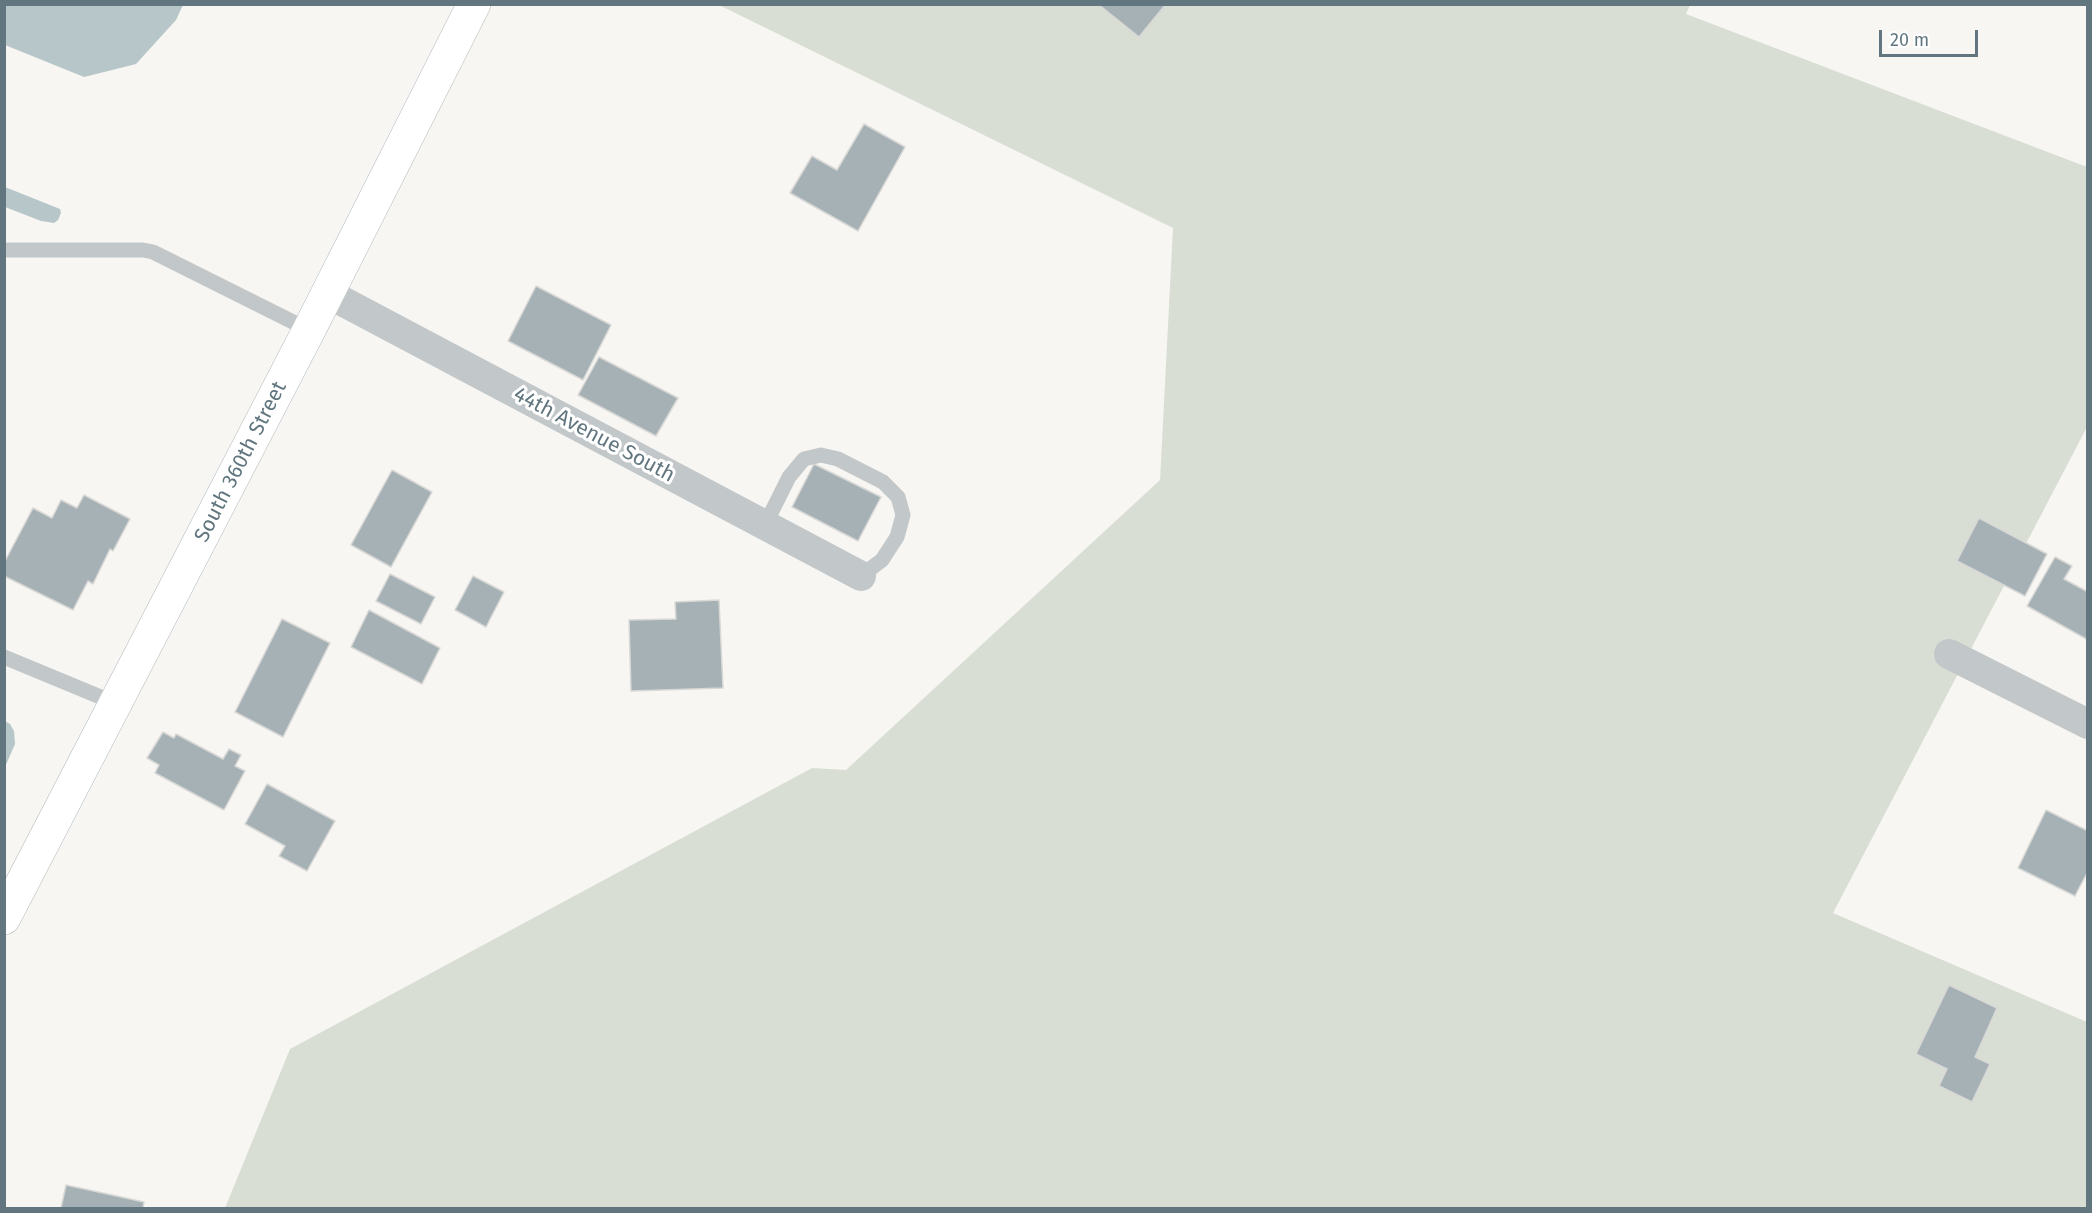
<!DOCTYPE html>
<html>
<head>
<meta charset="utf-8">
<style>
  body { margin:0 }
  #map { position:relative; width:2092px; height:1213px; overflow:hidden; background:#f7f6f3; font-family:"Fira Sans",sans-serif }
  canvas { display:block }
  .frame { position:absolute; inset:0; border:6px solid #61767f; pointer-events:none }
  .scale { position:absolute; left:1879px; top:30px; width:99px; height:27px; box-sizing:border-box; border:3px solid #61767f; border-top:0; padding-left:8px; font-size:18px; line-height:21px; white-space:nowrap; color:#61767f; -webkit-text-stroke:4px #fff; paint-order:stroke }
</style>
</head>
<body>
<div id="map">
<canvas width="2092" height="1213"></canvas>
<div class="frame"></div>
<div class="scale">20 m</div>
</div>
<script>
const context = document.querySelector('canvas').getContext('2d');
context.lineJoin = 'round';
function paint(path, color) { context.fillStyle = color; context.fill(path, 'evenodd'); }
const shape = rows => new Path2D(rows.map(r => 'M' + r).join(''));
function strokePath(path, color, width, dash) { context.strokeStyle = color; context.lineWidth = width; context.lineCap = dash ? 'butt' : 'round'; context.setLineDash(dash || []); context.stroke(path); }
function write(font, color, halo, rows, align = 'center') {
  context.font = font + ' "Fira Sans",sans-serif'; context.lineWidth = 6; context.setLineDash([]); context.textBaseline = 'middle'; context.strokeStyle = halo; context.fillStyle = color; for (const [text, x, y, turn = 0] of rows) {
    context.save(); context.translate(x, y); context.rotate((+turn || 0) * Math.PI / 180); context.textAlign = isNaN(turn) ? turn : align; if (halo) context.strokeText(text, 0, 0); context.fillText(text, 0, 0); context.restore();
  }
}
const green = shape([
  [719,5,1690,5,1686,14,2087,167,2087,427,1833,913,2087,1022,2087,1208,225,1208,290,1049,812,768,846,770,1160,480,1173,228]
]);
const water = shape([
  [4,5,5,4,183,5,176,20,136,64,84,77,5,45],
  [5,187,60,209,61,213,58,220,54,223,41,221,5,207],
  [5,721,10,724,14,731,15,744,5,767]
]);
const building = shape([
  [1098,4,1166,4,1139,37,1098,4],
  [864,124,905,147,858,231,790,193,812,156,837,170,864,124],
  [536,286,611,325,583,380,508,341,536,286],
  [599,357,678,398,656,436,578,395,599,357],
  [814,464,881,497,858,541,792,507,814,464],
  [392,470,432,492,391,567,351,545,392,470],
  [84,495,130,519,113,551,110,549,93,584,88,581,73,610,4,576,4,563,33,508,52,518,61,500,77,508,84,495],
  [1979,518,2047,554,2025,596,1957,561,1979,518],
  [2055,557,2072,566,2064,579,2088,592,2088,640,2027,606,2055,557],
  [390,574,435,597,421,624,376,601,390,574],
  [473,576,504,592,486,627,455,610,473,576],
  [719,600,723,688,631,691,629,620,676,619,675,602,719,600],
  [369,610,440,648,422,684,351,647,369,610],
  [282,619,330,643,283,737,235,712,282,619],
  [163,732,174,738,176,734,223,759,229,749,241,755,235,766,245,771,224,810,155,773,159,765,147,758,163,732],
  [267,784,335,821,307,871,279,856,285,846,245,824,267,784],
  [2046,810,2088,831,2088,871,2075,896,2018,868,2046,810],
  [1949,985,1997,1008,1975,1057,1990,1064,1972,1102,1939,1086,1947,1069,1916,1054,1949,985],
  [66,1185,144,1202,143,1208,61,1208,66,1185]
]);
const lane = shape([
  [4,250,143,250,153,252,309,330],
  [765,525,789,477,804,459,821,455,838,459,883,482,898,497,903,515,897,537,882,560,861,576],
  [4,657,115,703]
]);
const street = shape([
  [327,293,861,576],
  [1949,654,2088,724]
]);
const secondary = shape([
  [4,918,309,330,474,4]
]);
const streetNames = [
  ["44th Avenue South",594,435,28],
  ["South 360th Street",241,462,-63]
];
paint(green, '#d9ded4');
paint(water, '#b7c6c8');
paint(building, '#a6b1b5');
strokePath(building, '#d8d8d6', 1.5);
strokePath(secondary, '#b4bbbe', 34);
strokePath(lane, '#c2c7c9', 15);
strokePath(street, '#c2c7c9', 30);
strokePath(secondary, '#fff', 33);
write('21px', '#61767f', '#fff', streetNames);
</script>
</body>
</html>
